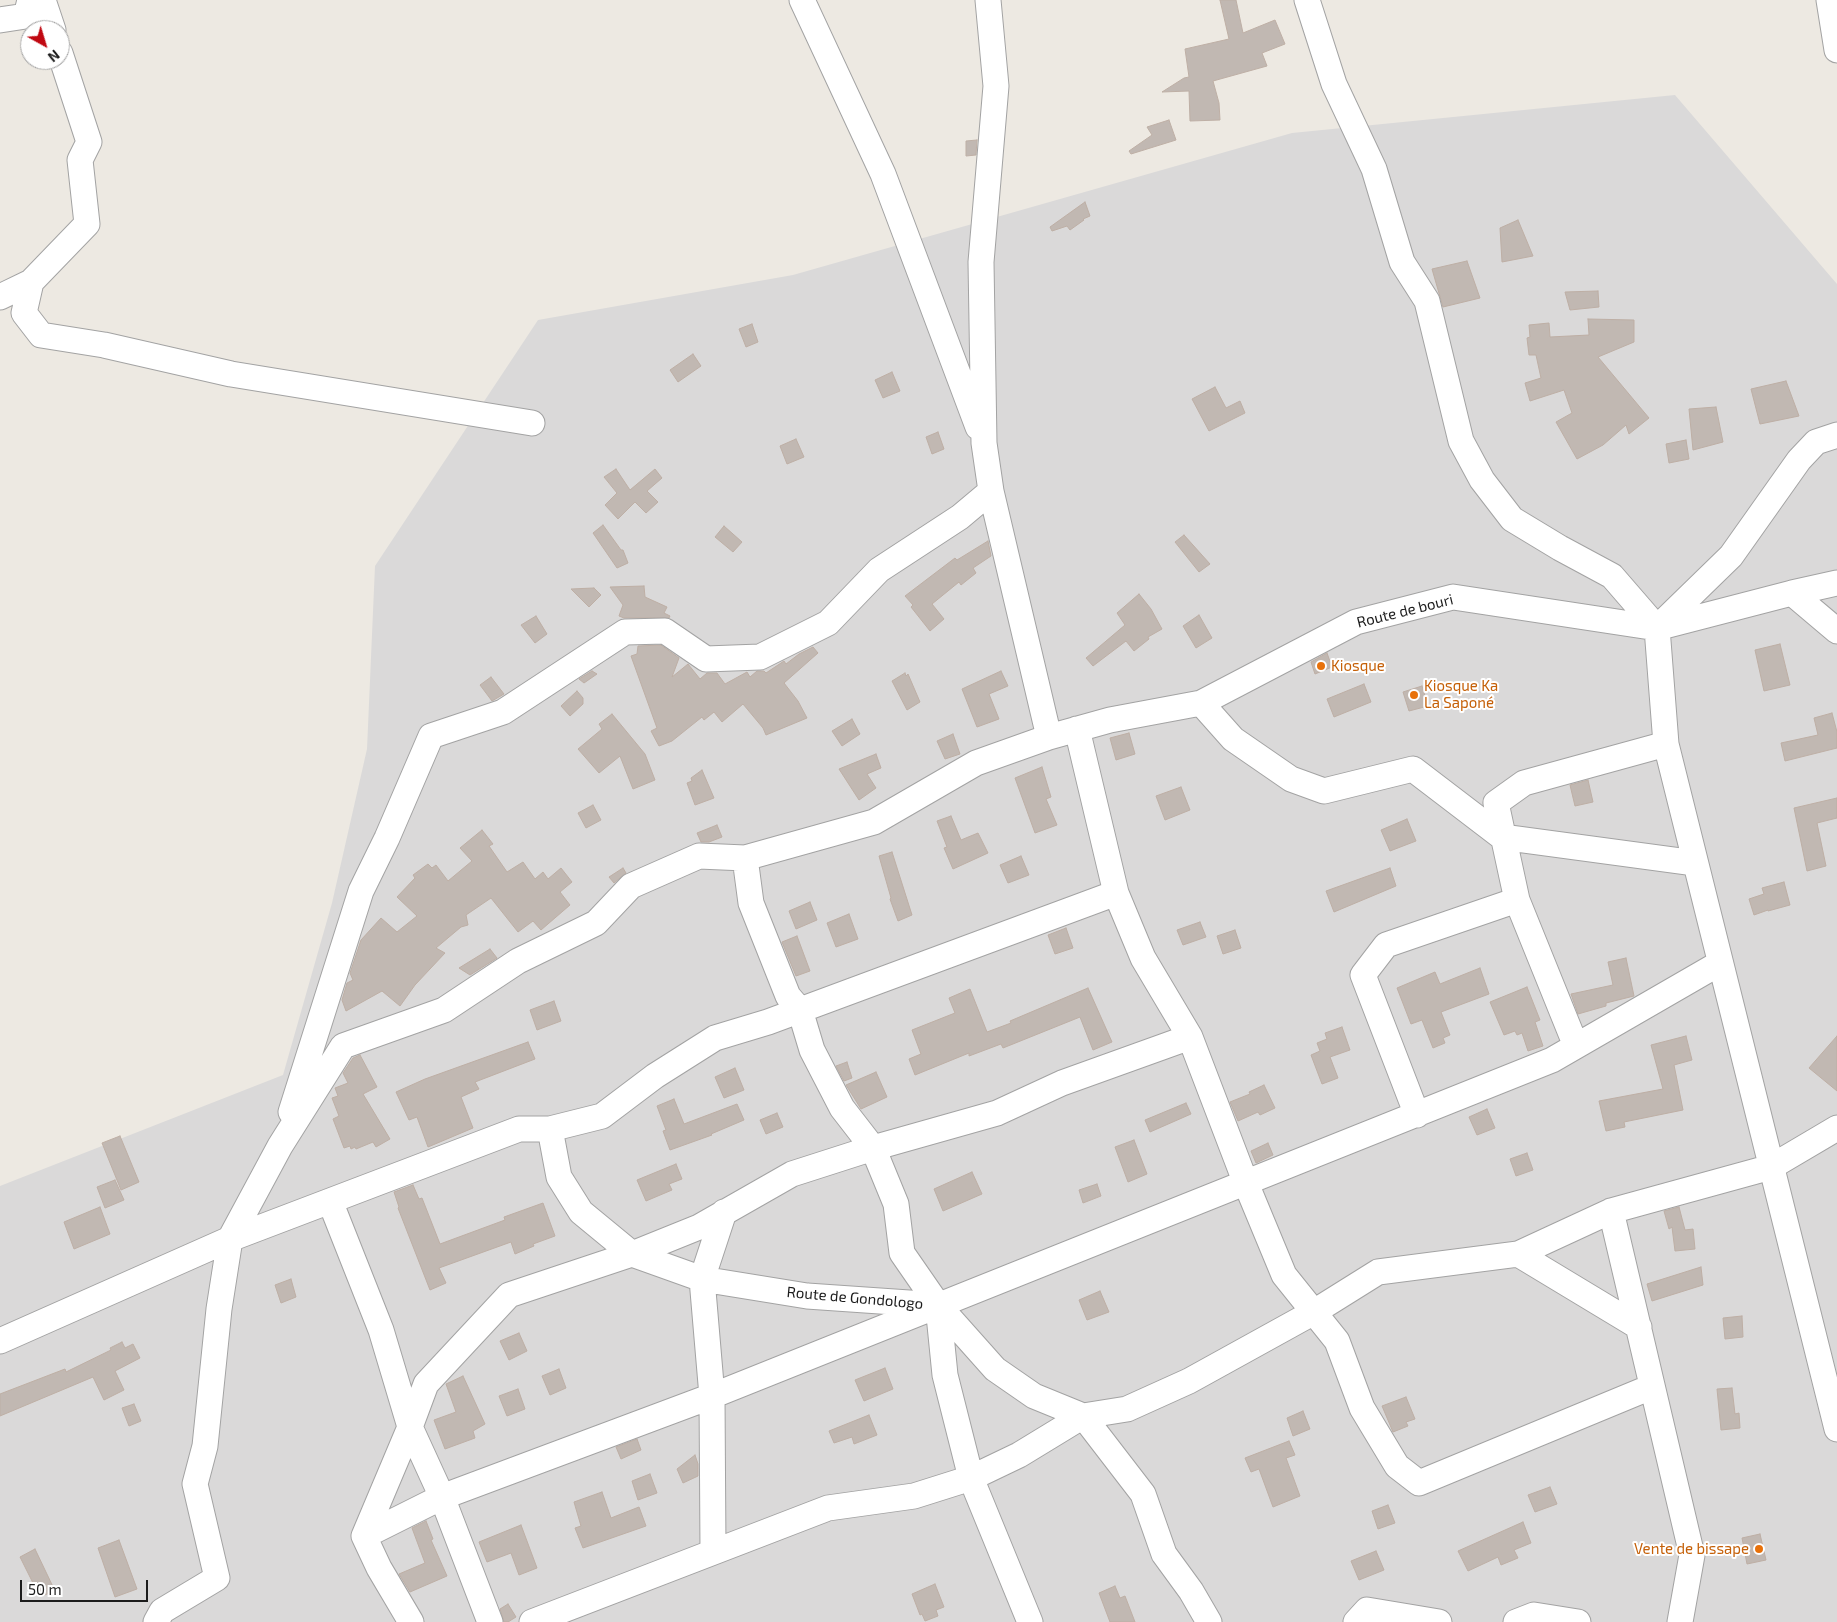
<!DOCTYPE html>
<html>
<head>
<meta charset="utf-8">
<style>
  body { margin:0 }
  #map { position:relative; width:1837px; height:1622px; overflow:hidden; background:#ede9e2; font-family:"Exo 2",sans-serif }
  canvas { display:block }
  .north { position:absolute; left:20px; top:20px; width:50px; height:50px; box-sizing:border-box; background:#fff; border:1px solid #a4a4a4; border-radius:50%; rotate:141deg; font-size:14px; font-weight:700; line-height:20px; text-align:center; color:#1c1c1c }
  .north::after { content:''; display:block; margin:auto; width:18px; height:22px; background:#c00811; clip-path:polygon(50% 0,100% 100%,50% 72%,0 100%) }
  .scale { position:absolute; left:20px; top:1580px; width:128px; height:22px; box-sizing:border-box; border:2px solid #1c1c1c; border-top:0; padding-left:6px; font-size:15px; line-height:18px; white-space:nowrap; color:#1c1c1c; -webkit-text-stroke:4px #fff; paint-order:stroke }
</style>
</head>
<body>
<div id="map">
<canvas width="1837" height="1622"></canvas>
<div class="north">N</div>
<div class="scale">50 m</div>
</div>
<script>
const context = document.querySelector('canvas').getContext('2d');
context.lineJoin = 'round';
function paint(path, color) { context.fillStyle = color; context.fill(path, 'evenodd'); }
const shape = rows => new Path2D(rows.map(r => 'M' + r).join(''));
function strokePath(path, color, width, dash) { context.strokeStyle = color; context.lineWidth = width; context.lineCap = dash ? 'butt' : 'round'; context.setLineDash(dash || []); context.stroke(path); }
function write(font, color, halo, rows, align = 'center') {
  context.font = font + ' "Exo 2",sans-serif'; context.lineWidth = 4; context.setLineDash([]); context.textBaseline = 'middle'; context.strokeStyle = halo; context.fillStyle = color; for (const [text, x, y, turn = 0] of rows) {
    context.save(); context.translate(x, y); context.rotate((+turn || 0) * Math.PI / 180); context.textAlign = isNaN(turn) ? turn : align; if (halo) context.strokeText(text, 0, 0); context.fillText(text, 0, 0); context.restore();
  }
}
const residential = shape([
  [1675,95,1837,284,1837,1622,0,1622,0,1186,283,1075,332,903,367,749,375,566,538,320,793,275,1292,133]
]);
const building = shape([
  [1220,0,1236,0,1243,33,1275,20,1285,44,1262,53,1267,66,1213,81,1219,103,1220,120,1190,121,1189,91,1162,92,1184,78,1189,77,1185,49,1229,39,1220,0],
  [1169,120,1176,140,1131,154,1129,151,1152,135,1147,127,1169,120],
  [977,140,976,155,966,156,966,141,977,140],
  [1085,202,1090,216,1083,219,1084,220,1070,230,1067,226,1052,231,1050,227,1085,202],
  [1518,220,1533,256,1502,262,1500,228,1518,220],
  [1467,261,1480,298,1443,307,1432,269,1467,261],
  [1598,291,1599,307,1570,310,1565,292,1598,291],
  [1588,319,1634,320,1634,342,1598,357,1649,418,1629,434,1626,425,1603,445,1577,459,1556,422,1572,413,1564,390,1530,401,1525,383,1541,378,1536,355,1529,355,1527,338,1530,337,1529,325,1549,323,1550,337,1589,335,1588,319],
  [752,324,758,342,746,347,739,329,752,324],
  [693,354,701,366,678,382,670,370,693,354],
  [892,372,900,391,883,398,875,380,892,372],
  [1786,381,1799,416,1760,424,1751,389,1786,381],
  [1215,387,1226,408,1240,401,1245,413,1209,431,1192,399,1215,387],
  [1716,407,1723,442,1693,450,1689,409,1716,407],
  [938,432,944,449,932,454,926,437,938,432],
  [796,439,804,457,787,464,780,446,796,439],
  [1686,440,1689,459,1669,463,1666,444,1686,440],
  [616,469,630,490,655,469,662,478,647,491,658,502,646,513,635,502,618,519,605,505,617,493,604,477,616,469],
  [603,525,621,550,623,550,628,563,617,568,593,533,603,525],
  [724,526,742,542,733,552,715,537,724,526],
  [1184,535,1210,564,1199,572,1175,542,1184,535],
  [988,541,991,556,973,568,976,573,961,585,959,582,932,604,944,619,930,631,911,607,913,605,905,596,955,558,957,560,988,541],
  [644,586,645,597,667,607,664,613,670,616,669,618,624,618,619,616,623,605,610,587,644,586],
  [594,588,601,595,589,607,571,589,594,588],
  [1139,594,1151,609,1162,629,1148,637,1149,639,1134,651,1126,641,1093,666,1086,658,1125,625,1117,613,1139,594],
  [1199,615,1212,638,1196,648,1183,626,1199,615],
  [536,616,547,634,535,643,521,625,536,616],
  [1780,644,1790,685,1764,691,1755,650,1780,644],
  [661,645,679,658,672,677,688,664,700,679,707,673,717,673,725,684,747,672,750,677,757,671,764,671,766,673,784,661,786,664,799,654,813,647,818,653,784,683,798,701,807,718,766,735,763,728,743,704,722,722,714,712,704,720,702,717,672,741,659,746,651,731,657,728,631,656,637,654,638,646,661,645],
  [1327,653,1332,667,1315,674,1311,662,1327,653],
  [592,671,597,674,584,683,579,679,592,671],
  [1001,671,1008,686,989,694,999,719,977,727,962,689,1001,671],
  [905,673,906,676,908,674,920,702,907,710,892,681,905,673],
  [491,677,504,694,492,701,480,685,491,677],
  [1364,684,1371,702,1334,717,1327,699,1364,684],
  [1422,686,1428,706,1409,711,1403,692,1422,686],
  [577,691,583,698,583,704,570,716,561,706,577,691],
  [1832,713,1837,732,1837,748,1785,761,1781,743,1818,735,1814,718,1832,713],
  [612,714,645,754,655,780,633,789,620,756,599,773,578,749,602,729,599,724,612,714],
  [852,719,860,734,842,746,832,731,852,719],
  [1129,733,1135,754,1116,760,1110,738,1129,733],
  [953,734,960,754,945,759,937,741,953,734],
  [876,754,881,768,867,774,876,788,859,800,839,769,876,754],
  [1042,767,1051,797,1046,799,1057,825,1035,833,1015,778,1042,767],
  [702,770,714,798,695,805,687,783,692,781,691,778,702,770],
  [1588,780,1593,802,1575,806,1570,785,1588,780],
  [1181,787,1190,810,1165,820,1156,796,1181,787],
  [1837,798,1837,818,1817,823,1826,866,1807,871,1794,808,1837,798],
  [593,805,601,820,586,828,578,813,593,805],
  [951,816,961,840,978,833,988,853,953,869,944,848,947,847,937,821,951,816],
  [1407,819,1416,841,1390,851,1381,830,1407,819],
  [717,825,722,837,709,842,701,842,697,833,717,825],
  [482,830,493,844,489,846,507,872,523,862,535,879,543,872,548,879,561,868,572,882,560,892,570,905,541,930,533,921,518,932,491,898,466,915,468,925,461,927,436,948,445,953,415,985,400,1006,382,991,346,1011,342,1000,347,983,353,980,350,973,361,940,381,918,397,932,417,916,397,897,415,878,413,875,428,864,432,868,436,865,448,881,472,861,460,848,482,830],
  [892,852,912,915,898,921,890,899,891,898,879,856,892,852],
  [1021,856,1029,875,1008,883,1000,865,1021,856],
  [623,868,626,873,614,883,609,877,623,868],
  [1390,868,1396,886,1334,912,1326,891,1390,868],
  [1784,882,1790,905,1768,911,1768,910,1754,915,1749,899,1764,894,1762,888,1784,882],
  [810,902,817,920,796,929,789,911,810,902],
  [849,914,858,939,836,947,827,923,849,914],
  [1200,922,1206,937,1183,945,1177,930,1200,922],
  [1066,928,1073,948,1055,954,1048,935,1066,928],
  [1235,930,1241,948,1223,954,1217,936,1235,930],
  [797,936,810,971,796,976,782,942,797,936],
  [490,949,497,958,470,975,459,968,490,949],
  [1626,958,1634,996,1606,1003,1606,1006,1578,1014,1571,994,1613,985,1608,962,1626,958],
  [1480,968,1489,994,1441,1012,1450,1035,1443,1038,1445,1043,1433,1048,1422,1020,1411,1024,1397,988,1435,972,1440,984,1480,968],
  [1527,987,1540,1020,1535,1022,1543,1046,1528,1051,1522,1033,1517,1035,1515,1031,1504,1035,1490,1002,1527,987],
  [1088,988,1112,1042,1093,1050,1080,1017,1003,1048,1001,1044,969,1056,969,1053,915,1075,909,1059,921,1054,912,1030,955,1013,949,998,970,989,987,1032,1011,1023,1010,1021,1088,988],
  [554,1001,561,1021,537,1030,530,1010,554,1001],
  [1342,1027,1350,1050,1330,1057,1338,1078,1322,1084,1311,1055,1320,1051,1317,1043,1327,1039,1325,1033,1342,1027],
  [1686,1036,1692,1060,1674,1065,1683,1110,1624,1122,1625,1127,1606,1131,1599,1101,1663,1089,1651,1045,1686,1036],
  [1837,1036,1837,1091,1809,1068,1837,1036],
  [528,1042,535,1059,475,1082,479,1089,461,1097,473,1128,428,1147,417,1117,409,1120,396,1092,425,1079,528,1042],
  [360,1055,377,1087,363,1094,390,1139,376,1147,373,1142,356,1149,355,1147,351,1149,350,1146,344,1148,333,1119,339,1116,332,1098,338,1096,335,1088,348,1083,343,1073,353,1058,360,1055],
  [847,1062,852,1078,844,1081,836,1066,847,1062],
  [735,1068,744,1090,724,1098,715,1077,735,1068],
  [876,1072,887,1097,861,1109,846,1085,876,1072],
  [1264,1085,1275,1108,1260,1115,1258,1112,1238,1121,1230,1102,1250,1094,1249,1092,1264,1085],
  [674,1099,684,1124,737,1104,744,1120,711,1134,712,1135,670,1150,663,1131,666,1130,657,1106,674,1099],
  [1186,1103,1191,1114,1150,1132,1145,1120,1186,1103],
  [1487,1109,1495,1128,1477,1135,1469,1117,1487,1109],
  [777,1113,783,1127,766,1134,760,1120,777,1113],
  [120,1136,139,1182,121,1190,102,1143,120,1136],
  [1134,1140,1147,1174,1128,1182,1115,1147,1134,1140],
  [1268,1143,1273,1155,1256,1163,1251,1151,1268,1143],
  [1527,1153,1533,1170,1516,1176,1510,1159,1527,1153],
  [676,1164,682,1179,669,1184,672,1190,646,1201,637,1180,676,1164],
  [972,1172,982,1194,943,1211,934,1189,972,1172],
  [115,1180,124,1200,105,1208,97,1187,115,1180],
  [1097,1184,1101,1196,1083,1203,1079,1190,1097,1184],
  [413,1185,419,1199,422,1198,440,1244,505,1220,504,1217,543,1203,555,1236,533,1244,534,1246,515,1254,511,1242,439,1268,446,1283,430,1290,398,1208,399,1207,394,1192,413,1185],
  [100,1207,110,1234,74,1249,64,1222,100,1207],
  [1679,1207,1685,1230,1693,1229,1695,1249,1675,1251,1672,1227,1669,1229,1664,1211,1679,1207],
  [1701,1267,1703,1285,1652,1301,1647,1284,1701,1267],
  [291,1279,296,1297,281,1303,275,1285,291,1279],
  [1100,1291,1109,1312,1087,1320,1079,1300,1100,1291],
  [1742,1316,1743,1337,1725,1339,1723,1318,1742,1316],
  [519,1333,527,1351,509,1360,500,1341,519,1333],
  [122,1342,125,1348,133,1344,140,1358,115,1371,124,1390,104,1400,93,1377,0,1416,0,1394,65,1369,66,1372,111,1350,110,1348,122,1342],
  [885,1368,893,1389,864,1401,855,1380,885,1368],
  [559,1369,566,1388,550,1395,542,1376,559,1369],
  [463,1376,485,1424,473,1431,475,1438,445,1449,434,1420,456,1412,446,1384,463,1376],
  [1732,1388,1735,1414,1739,1413,1740,1428,1721,1430,1717,1389,1732,1388],
  [518,1389,525,1409,507,1416,499,1396,518,1389],
  [1406,1397,1415,1419,1406,1422,1408,1426,1393,1432,1382,1406,1406,1397],
  [134,1404,141,1421,129,1426,122,1408,134,1404],
  [1303,1411,1310,1429,1293,1436,1287,1418,1303,1411],
  [869,1415,877,1435,854,1444,852,1437,834,1443,829,1431,869,1415],
  [637,1439,641,1450,621,1459,616,1447,637,1439],
  [1289,1441,1295,1455,1286,1458,1300,1496,1273,1507,1259,1469,1251,1472,1245,1458,1289,1441],
  [695,1455,698,1464,698,1476,683,1483,677,1469,695,1455],
  [650,1474,657,1493,638,1500,632,1481,650,1474],
  [1550,1487,1557,1504,1535,1512,1528,1495,1550,1487],
  [602,1492,611,1518,639,1507,646,1526,583,1548,575,1528,581,1526,574,1502,602,1492],
  [1388,1505,1395,1523,1378,1529,1372,1511,1388,1505],
  [426,1521,433,1539,431,1540,447,1576,410,1592,399,1574,425,1563,412,1528,426,1521],
  [1523,1522,1531,1543,1514,1550,1518,1558,1501,1565,1498,1557,1468,1571,1458,1551,1523,1522],
  [521,1525,537,1568,519,1575,511,1553,487,1562,479,1542,521,1525],
  [1760,1534,1766,1560,1747,1564,1742,1538,1760,1534],
  [119,1540,137,1589,115,1597,98,1548,119,1540],
  [35,1549,55,1591,42,1596,37,1586,35,1587,20,1557,35,1549],
  [1376,1551,1384,1570,1359,1580,1351,1561,1376,1551],
  [935,1584,944,1607,936,1610,938,1616,925,1621,922,1614,920,1615,912,1594,935,1584],
  [1115,1586,1120,1598,1125,1596,1135,1622,1110,1622,1099,1593,1115,1586],
  [508,1604,516,1617,508,1622,504,1622,500,1609,508,1604]
]);
const minor = shape([
  [43,0,53,30],
  [802,0,883,174,978,427],
  [988,0,996,86,981,262,984,443,991,491,1049,737],
  [1307,0,1334,84,1374,169,1402,262,1427,301,1461,441,1482,480,1512,519,1560,548,1612,576,1657,628,1666,744,1837,1429],
  [1829,0,1837,50],
  [0,20,26,16,30,0],
  [31,282,24,313,41,335,104,345,231,374,532,423],
  [0,297,31,282,87,224,80,160,89,142,60,53],
  [1792,593,1837,631],
  [1657,628,1731,556,1799,460,1816,442,1837,435],
  [1201,703,1233,739,1291,779,1324,791,1413,769,1502,837,1695,863],
  [1077,729,1116,893,1143,958,1190,1037,1245,1181,1284,1275,1337,1341,1362,1408,1397,1466,1419,1483,1651,1387],
  [745,858,751,903,788,996,800,1010,812,1050,842,1108,873,1148,896,1204,902,1253,938,1305,995,1369,1034,1396,1083,1416,1143,1494,1164,1554,1191,1591,1209,1622],
  [1517,900,1576,1046],
  [291,1112,361,891,387,838,431,736,503,712,625,632,665,631,706,659,760,657,828,623,879,570,960,517,991,491],
  [1417,1115,1363,975,1386,945,1517,900,1496,803,1524,783,1666,744],
  [550,1129,559,1177,581,1212,632,1254,702,1279,807,1296,938,1305,945,1375,971,1478,1030,1622],
  [330,1201,381,1330,410,1427,442,1497,490,1622],
  [1611,1211,1692,1555,1680,1622],
  [1518,1254,1639,1327],
  [0,1341,230,1239,519,1129,550,1129,602,1116,655,1076,715,1038,768,1022,1116,893],
  [364,1536,442,1497,712,1396,1552,1060,1720,963],
  [713,1551,712,1396,702,1279,724,1212],
  [156,1622,162,1611,217,1578,195,1484,205,1446,219,1309,230,1239,280,1146,343,1046,444,1010,518,961,596,923,631,886,699,856,745,858,874,822,976,763,1049,737,1110,720,1201,703,1356,622,1453,597,1657,628,1792,593,1837,583],
  [411,1622,379,1568,364,1536,410,1427,426,1384,509,1295,632,1254,699,1227,792,1174,873,1148,997,1113,1062,1083,1190,1037],
  [532,1622,828,1508,914,1496,971,1478,1019,1455,1083,1416,1127,1409,1189,1381,1314,1312,1378,1272,1518,1254,1611,1211,1771,1167,1837,1128],
  [1356,1622,1367,1610,1439,1622],
  [1516,1622,1534,1615,1578,1622]
]);
const markers = [
  [1321,666,5,"#e8710a"],
  [1414,695,5,"#e8710a"],
  [1759,1549,5,"#e8710a"]
];
const streetNames = [
  ["Route de bouri",1405,611,-14],
  ["Route de Gondologo",855,1298,5]
];
const foodNames = [
  ["Kiosque",1331,666],
  ["Kiosque Ka",1424,686],
  ["La Saponé",1424,703],
  ["Vente de bissape",1749,1549,"right"]
];
paint(residential, '#dad9d9');
paint(building, '#c1b8b2');
strokePath(building, '#beafa5', 1);
strokePath(minor, '#a3a3a3', 27);
strokePath(minor, '#fff', 25);
for (const [x, y, r, color] of markers) { const dot = new Path2D(); dot.arc(x, y, r, 0, 2 * Math.PI); context.fillStyle = color; context.fill(dot); strokePath(dot, '#fff', 2); }
write('15px', '#1c1c1c', '#fff', streetNames);
write('15px', '#c56008', '#fff', foodNames, 'left');
</script>
</body>
</html>
